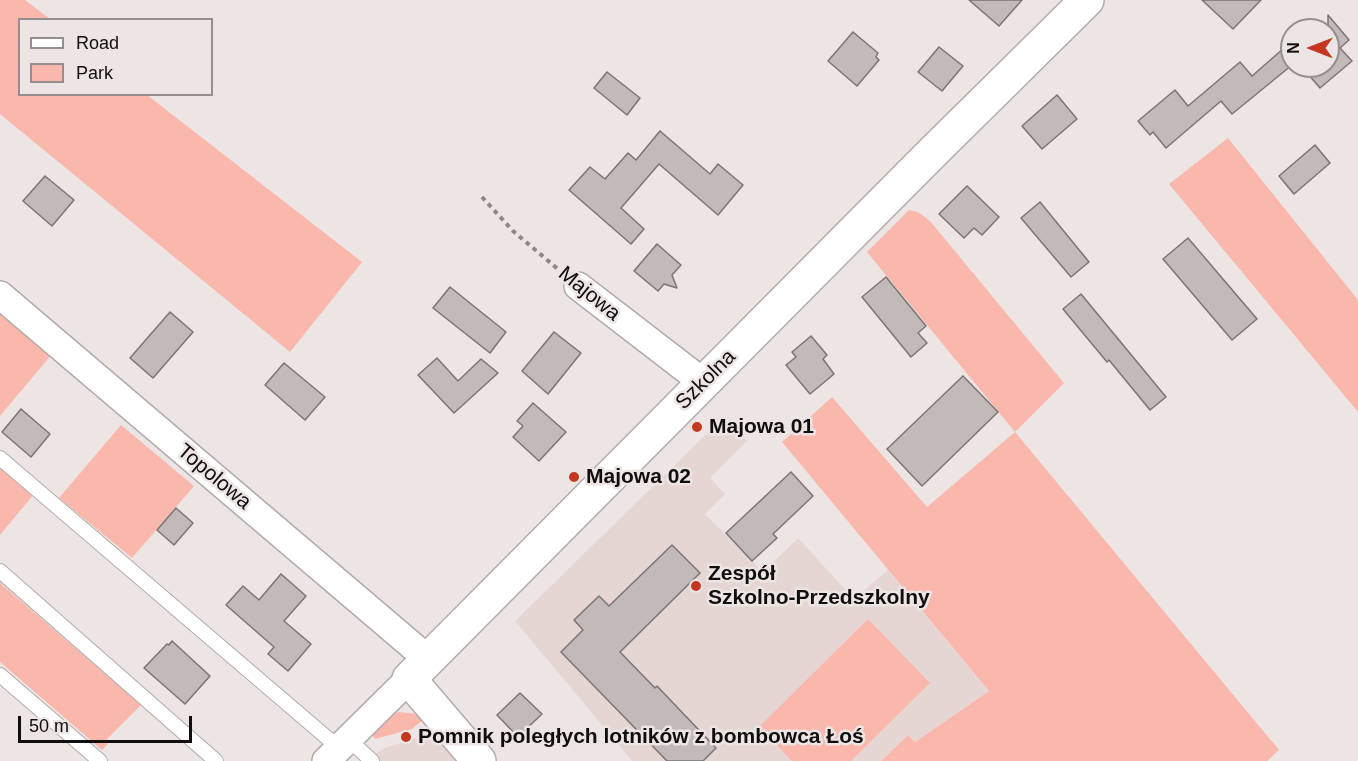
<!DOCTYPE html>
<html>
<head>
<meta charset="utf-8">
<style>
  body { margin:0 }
  #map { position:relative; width:1358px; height:761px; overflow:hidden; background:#ece5e4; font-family:Helvetica,sans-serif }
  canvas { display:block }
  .legend { position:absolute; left:18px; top:18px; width:195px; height:78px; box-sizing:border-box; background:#ece5e4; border:2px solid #948f8e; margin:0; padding:8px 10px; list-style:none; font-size:18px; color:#110e0e }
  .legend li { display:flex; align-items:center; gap:12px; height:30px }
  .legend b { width:30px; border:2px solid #948f8e }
  .north { position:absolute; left:1280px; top:18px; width:60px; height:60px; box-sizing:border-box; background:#ece5e4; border:2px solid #948f8e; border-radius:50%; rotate:270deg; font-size:16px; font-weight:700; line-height:24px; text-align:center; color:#110e0e }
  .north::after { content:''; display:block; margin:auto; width:21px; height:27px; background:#c33723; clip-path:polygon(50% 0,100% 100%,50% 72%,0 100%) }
  .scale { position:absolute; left:18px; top:716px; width:174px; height:27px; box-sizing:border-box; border:3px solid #110e0e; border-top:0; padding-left:8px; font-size:18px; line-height:21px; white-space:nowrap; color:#110e0e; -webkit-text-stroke:4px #ece5e4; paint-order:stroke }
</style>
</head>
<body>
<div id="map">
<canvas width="1358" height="761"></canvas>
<ul class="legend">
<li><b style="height:8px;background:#fff"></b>Road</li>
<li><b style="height:16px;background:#fab8ac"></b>Park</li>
</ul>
<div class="north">N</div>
<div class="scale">50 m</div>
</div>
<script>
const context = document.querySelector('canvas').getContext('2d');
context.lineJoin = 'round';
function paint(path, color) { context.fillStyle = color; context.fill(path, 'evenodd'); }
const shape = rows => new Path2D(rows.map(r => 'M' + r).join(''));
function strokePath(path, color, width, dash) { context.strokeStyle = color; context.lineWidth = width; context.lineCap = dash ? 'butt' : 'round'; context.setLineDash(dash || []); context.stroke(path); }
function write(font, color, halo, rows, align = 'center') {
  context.font = font + ' Helvetica,sans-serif'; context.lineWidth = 5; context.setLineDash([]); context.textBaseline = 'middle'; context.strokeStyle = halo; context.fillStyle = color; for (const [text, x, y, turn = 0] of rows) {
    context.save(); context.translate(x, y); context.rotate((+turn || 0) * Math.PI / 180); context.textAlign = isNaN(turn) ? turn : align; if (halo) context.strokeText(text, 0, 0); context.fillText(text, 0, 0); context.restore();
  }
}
const built = shape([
  [723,418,747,441,710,478,725,494,705,514,763,572,798,538,854,599,888,570,989,691,915,742,908,735,881,761,632,761,515,621],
  [432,733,456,761,364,761,385,748]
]);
const green = shape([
  [0,0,25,0,50,19,20,20,20,94,147,95,362,262,290,352,0,114],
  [1228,138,1358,300,1358,412,1169,184],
  [909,210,918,212,930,221,1064,383,1015,432,1279,750,1267,761,881,761,908,735,915,742,989,691,782,442,832,397,927,507,1015,432,867,252],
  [0,310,52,354,0,416],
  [121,425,194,486,132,558,59,498],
  [0,466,34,494,0,535],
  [0,583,141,705,105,741,108,744,102,750,0,662],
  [868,619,930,683,851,761,792,761,759,727],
  [399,712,417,714,425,718,412,729,375,739,373,736,375,731,390,715]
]);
const building = shape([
  [969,0,1022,0,999,26,969,0],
  [1202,0,1261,0,1233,29,1202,0],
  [1328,15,1349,40,1340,48,1352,61,1320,88,1301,66,1328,66,1328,15],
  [853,32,878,53,876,57,879,60,857,86,828,61,853,32],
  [1292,41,1292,65,1232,114,1221,101,1166,148,1153,132,1150,135,1138,121,1175,90,1188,106,1240,62,1252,76,1292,41],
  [939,47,963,66,942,91,918,72,939,47],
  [607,72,640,98,627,115,594,88,607,72],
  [1057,95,1077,119,1042,149,1022,126,1057,95],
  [660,131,710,174,718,164,743,185,718,215,659,164,621,208,644,229,631,244,569,190,590,167,605,179,628,153,636,160,660,131],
  [1315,145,1330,163,1294,194,1279,176,1315,145],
  [45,176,74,200,52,226,23,201,45,176],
  [967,186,999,217,982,235,974,228,964,238,939,214,967,186],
  [1040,202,1089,262,1071,277,1021,218,1040,202],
  [1188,238,1257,319,1232,340,1163,259,1188,238],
  [657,244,681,265,672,275,677,288,664,284,658,291,634,271,657,244],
  [886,277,926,326,918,333,927,343,911,357,862,297,886,277],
  [450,287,506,332,490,353,433,308,450,287],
  [1081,294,1166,397,1150,410,1109,360,1107,362,1063,309,1081,294],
  [170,312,193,332,153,378,130,358,170,312],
  [554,332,581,353,548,394,522,371,554,332],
  [811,336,827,355,823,359,834,374,810,394,786,365,796,357,792,352,811,336],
  [437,358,458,381,481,359,498,373,454,413,418,375,437,358],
  [284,363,325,397,305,420,265,385,284,363],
  [963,376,998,412,922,486,887,449,963,376],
  [533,403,566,432,539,461,513,437,523,426,517,421,533,403],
  [21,409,50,434,31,457,2,432,21,409],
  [791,472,813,496,773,534,777,538,752,561,726,533,791,472],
  [176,508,193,523,174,545,157,530,176,508],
  [672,545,700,573,620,652,655,688,657,686,716,748,703,761,667,761,561,652,583,630,574,620,599,596,609,606,672,545],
  [281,574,306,596,284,621,311,644,288,671,268,654,274,647,226,605,243,586,259,600,281,574],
  [172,641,210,676,185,704,144,668,167,644,169,645,172,641],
  [520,693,542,714,518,737,497,715,520,693]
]);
const path = shape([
  [482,197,513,231,559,270]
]);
const lane = shape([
  [0,458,339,748],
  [0,571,216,761],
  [0,675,100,761],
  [348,739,372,761]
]);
const street = shape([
  [578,286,704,383],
  [0,295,429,660],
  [326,761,409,679]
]);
const secondary = shape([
  [479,761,409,679,929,156,1087,0]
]);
const markers = [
  [697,427,6,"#c33723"],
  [574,477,6,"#c33723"],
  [696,586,6,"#c33723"],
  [406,737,6,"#c33723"]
];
const streetNames = [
  ["Majowa",589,294,39],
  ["Szkolna",706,380,-45],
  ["Topolowa",214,477,40]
];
const poiNames = [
  ["Majowa 01",709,427],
  ["Majowa 02",586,477],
  ["Zespół",708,574],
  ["Szkolno-Przedszkolny",708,598],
  ["Pomnik poległych lotników z bombowca Łoś",418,737]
];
paint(built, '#e6d6d3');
paint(green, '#fab8ac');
paint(building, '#c1bab9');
strokePath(building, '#7a7473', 1.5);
strokePath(lane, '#b2abaa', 16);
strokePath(street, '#b2abaa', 30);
strokePath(secondary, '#b2abaa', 36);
strokePath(path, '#8d8888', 4, [4.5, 4.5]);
strokePath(lane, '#fff', 14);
strokePath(street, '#fff', 27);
strokePath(secondary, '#fff', 33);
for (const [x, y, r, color] of markers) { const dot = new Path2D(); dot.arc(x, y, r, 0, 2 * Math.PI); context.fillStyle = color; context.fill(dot); strokePath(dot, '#ece5e4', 2); }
write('21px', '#110e0e', '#ece5e4', streetNames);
write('bold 21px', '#110e0e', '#ece5e4', poiNames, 'left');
</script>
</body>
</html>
